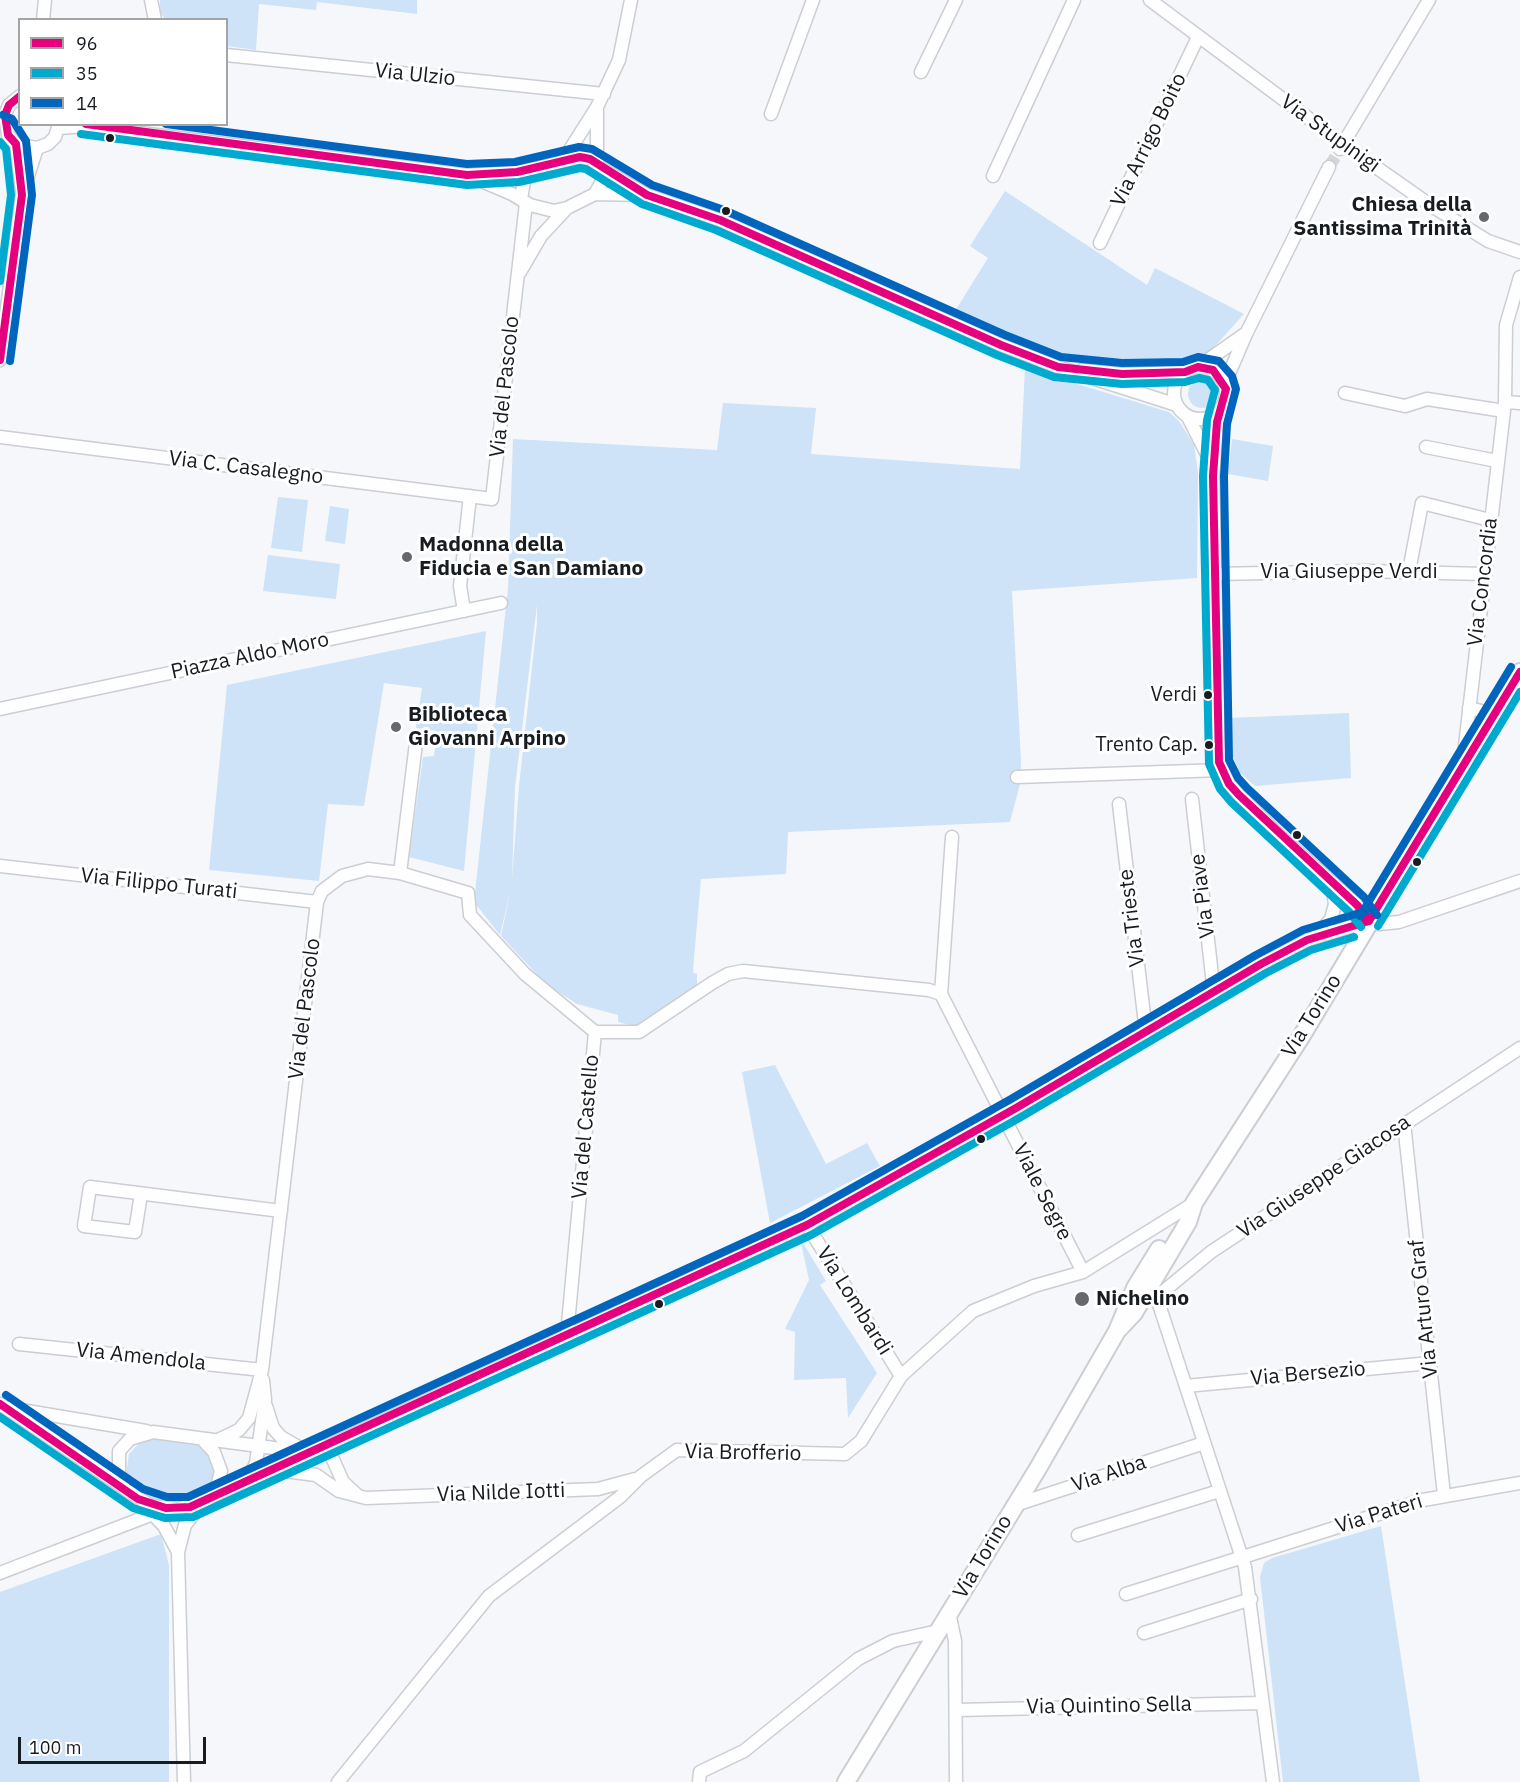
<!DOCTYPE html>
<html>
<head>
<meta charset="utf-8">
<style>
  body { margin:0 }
  #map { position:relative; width:1520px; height:1782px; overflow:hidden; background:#f5f7fa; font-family:"IBM Plex Sans",sans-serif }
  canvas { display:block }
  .legend { position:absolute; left:18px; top:18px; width:210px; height:108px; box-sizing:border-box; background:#fff; border:2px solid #a2a4a6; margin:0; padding:8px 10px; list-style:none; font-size:18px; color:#171c21 }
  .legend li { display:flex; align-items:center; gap:12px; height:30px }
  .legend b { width:30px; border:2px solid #a2a4a6 }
  .scale { position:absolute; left:18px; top:1737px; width:188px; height:27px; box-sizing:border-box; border:3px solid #171c21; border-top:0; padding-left:8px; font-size:18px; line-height:21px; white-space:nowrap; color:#171c21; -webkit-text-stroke:4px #fff; paint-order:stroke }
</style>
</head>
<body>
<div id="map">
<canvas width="1520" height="1782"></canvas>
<ul class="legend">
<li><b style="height:8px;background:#e5007d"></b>96</li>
<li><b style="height:8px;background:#00a9ce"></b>35</li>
<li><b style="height:8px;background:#0065bd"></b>14</li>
</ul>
<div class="scale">100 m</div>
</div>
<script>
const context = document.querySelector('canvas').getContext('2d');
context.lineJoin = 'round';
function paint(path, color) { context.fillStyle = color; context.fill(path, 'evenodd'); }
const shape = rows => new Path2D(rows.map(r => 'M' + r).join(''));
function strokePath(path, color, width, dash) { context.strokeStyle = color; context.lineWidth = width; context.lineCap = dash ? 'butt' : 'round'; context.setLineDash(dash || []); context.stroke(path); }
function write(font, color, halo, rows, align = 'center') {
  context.font = font + ' "IBM Plex Sans",sans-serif'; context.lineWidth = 6; context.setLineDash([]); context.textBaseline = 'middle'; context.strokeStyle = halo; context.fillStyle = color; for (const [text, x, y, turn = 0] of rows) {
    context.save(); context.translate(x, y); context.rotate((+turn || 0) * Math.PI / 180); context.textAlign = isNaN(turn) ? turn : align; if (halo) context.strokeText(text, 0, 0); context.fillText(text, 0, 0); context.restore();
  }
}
const green = shape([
  [160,0,417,0,417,14,317,2,316,10,259,4,256,50,227,46,226,20,165,19,160,12],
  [1005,191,1147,285,1155,268,1244,314,1205,357,1185,362,1119,365,1060,357,955,311,988,258,970,246],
  [1025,368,1169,412,1179,421,1194,445,1198,472,1197,578,1012,591,1021,761,1020,784,1010,822,788,832,786,874,701,879,694,958,693,973,697,974,697,984,662,1016,645,1019,645,1023,638,1027,618,1022,618,1015,577,1004,546,984,501,936,511,888,500,935,474,902,508,588,513,439,717,450,723,403,816,408,811,454,1020,469],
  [537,605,537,622,519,786,512,879,515,787],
  '1188 394a14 14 0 1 1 28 0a14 14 0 1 1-28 0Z',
  [1232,439,1273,446,1268,481,1228,474],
  [278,497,308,500,302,552,271,548],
  [330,506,349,509,345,544,325,541],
  [268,555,340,564,336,599,263,591],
  [486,631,464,871,409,857,423,757,434,756,437,731,416,728,422,688,384,683,364,806,328,804,319,881,209,870,227,685],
  [1349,713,1351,778,1255,786,1240,773,1228,745,1229,718],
  [775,1065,826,1164,867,1143,880,1166,770,1223,742,1072],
  [800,1238,826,1281,820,1285,877,1373,848,1418,846,1378,794,1380,795,1332,785,1329,809,1280],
  [144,1438,199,1443,216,1462,216,1477,210,1492,193,1501,173,1505,153,1502,135,1490,126,1474,129,1454],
  [1381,1526,1420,1782,1283,1782,1260,1577,1264,1563,1272,1558],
  [161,1534,169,1565,169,1782,0,1782,0,1592]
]);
const streetTunnel = shape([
  [1329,167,1340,149]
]);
const street = shape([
  [151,0,155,20],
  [1150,0,1343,144,1430,205,1488,241,1520,252],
  [43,20,45,0],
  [226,55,604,94],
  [921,72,956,0],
  [20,96,9,105,5,115,8,135,16,144,37,148,48,144,55,137,59,124],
  [771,114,813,0],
  [59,128,86,126,467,175,517,172,545,166],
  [16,144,22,191],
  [1340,149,1429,0],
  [564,159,597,107,619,60,631,0],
  [597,164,597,108],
  [602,169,647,195,720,220,1001,345,1058,367,1177,405],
  [470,176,512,194,530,205,554,211,567,208,595,194,604,178,602,169,590,159,580,157,545,166,534,172,524,181,521,199],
  [993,176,1074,0],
  [595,194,645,195],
  [1100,243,1198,37],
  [520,272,541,236,567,208],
  [0,360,22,195,37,148],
  [1198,367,1245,334],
  '1174 393a26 26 0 1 1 52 0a26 26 0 1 1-52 0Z',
  [1082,370,1122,374,1185,372],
  [1226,389,1228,376,1246,334,1329,167],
  [1345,393,1405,406,1427,399,1504,411],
  [1505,402,1520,403],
  [1222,408,1217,422,1213,476,1219,762,1229,784,1239,795,1280,836,1357,905,1369,921],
  [1188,417,1213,466],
  [0,437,492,499,526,203],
  [1426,447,1497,461],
  [1409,571,1422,503,1490,520],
  [1214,574,1366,571,1483,574],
  [464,611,460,586,470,496],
  [1469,708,1493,714],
  [0,709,501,603],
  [1463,763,1505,402,1506,325,1520,277],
  [1017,777,1222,770],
  [1192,799,1214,993],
  [1119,804,1146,1032],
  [952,837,941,994,1083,1272],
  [0,866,317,902],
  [400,873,468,893,470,915,525,974,595,1032],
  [1369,921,1379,924,1399,922,1520,881],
  [1316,936,1331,919,1335,904,1332,884],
  [595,1032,639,1032,712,983,728,974,743,971,929,990,941,994],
  [1404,1123,1444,1495],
  [141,1194,135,1232,84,1226,90,1187,281,1211],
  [807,1225,901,1376],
  [1152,1283,1245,1567,1273,1782],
  [1153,1300,1211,1252,1520,1048],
  [567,1335,595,1032],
  [19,1344,262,1370],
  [1186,1386,1430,1363],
  [0,1404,123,1487],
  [266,1406,273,1428,281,1437,300,1448],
  [9,1408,146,1431],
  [202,1439,214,1452,221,1471,215,1495],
  [218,1440,239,1430,249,1418,262,1370,317,902,322,891,342,876,368,869,400,873,416,743],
  [327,1446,289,1450,153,1432,130,1439,119,1451,119,1478,125,1489,151,1506,178,1509,204,1501,215,1495,327,1446,356,1433,807,1225,1016,1108,1261,964,1307,940,1369,921],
  [327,1446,343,1482,357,1495],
  [277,1470,316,1475,339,1491,366,1498,598,1489,635,1479],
  [248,1480,256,1463,265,1400,263,1380],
  [1015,1505,1204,1443],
  [148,1509,164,1526,178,1552],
  [1078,1535,1219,1491],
  [0,1573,153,1514],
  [1126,1594,1423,1500,1520,1483],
  [949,1612,955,1641,956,1782],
  [1144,1633,1251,1599],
  [957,1710,1262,1703],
  [184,1782,178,1552,185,1525,201,1505],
  [338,1782,489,1596,620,1497,641,1476,677,1450,845,1454,861,1441,901,1376,973,1311,1034,1286,1083,1272,1194,1203],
  [699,1782,700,1772,744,1751,858,1659,893,1641,938,1631]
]);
const secondary = shape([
  [1117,1331,1134,1313,1188,1222,1194,1203,1301,1037,1520,672],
  [846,1782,1037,1470,1117,1331,1135,1288,1159,1249]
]);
const bus1 = shape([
  [86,124,467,175,517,172,580,157,590,159,647,195,720,220,1001,345,1058,367,1122,374,1185,372,1198,367,1213,370,1226,389,1217,422,1213,476,1219,762,1229,784,1239,795,1357,905,1369,921],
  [0,360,22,195,16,144,8,135,5,115,9,105,20,96],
  [1369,921,1520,672],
  [0,1404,138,1499,166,1508,190,1507,807,1225,1016,1108,1261,964,1307,940,1369,921]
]);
const bus2 = shape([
  [81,134,467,185,519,182,580,168,586,169,642,204,716,230,997,355,1054,377,1122,384,1185,382,1199,378,1208,380,1215,390,1207,420,1203,476,1209,764,1220,789,1231,802,1349,912,1361,927],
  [0,142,6,149,11,195,0,281],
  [1378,926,1520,692],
  [0,1417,133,1508,165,1518,193,1517,811,1235,1021,1117,1266,973,1311,950,1354,937]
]);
const bus3 = shape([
  [3,115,12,119,26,141,32,195,10,361],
  [166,124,467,164,515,162,579,147,592,149,652,185,724,210,1005,335,1061,357,1122,363,1183,362,1198,357,1219,361,1232,376,1236,389,1227,424,1224,476,1229,760,1238,778,1247,788,1364,897,1377,915],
  [1360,916,1511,667],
  [6,1395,143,1489,167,1497,188,1497,802,1216,1011,1099,1256,955,1303,930,1366,911]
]);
const markers = [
  [110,138,5,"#171c21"],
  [726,211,5,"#171c21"],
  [1484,217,6,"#65696d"],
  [407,557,6,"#65696d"],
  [1208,695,5,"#171c21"],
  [396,727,6,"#65696d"],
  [1209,745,5,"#171c21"],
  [1297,835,5,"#171c21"],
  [1417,862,5,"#171c21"],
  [981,1139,5,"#171c21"],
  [1082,1299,8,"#65696d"],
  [659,1304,5,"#171c21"]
];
const busNames = [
  ["Verdi",1197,695],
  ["Trento Cap.",1198,745]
];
const streetNames = [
  ["Via Ulzio",415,75,6],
  ["Via Stupinigi",1330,134,36],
  ["Via Arrigo Boito",1149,140,-64],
  ["Via del Pascolo",505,387,-84],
  ["Via C. Casalegno",246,468,7],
  ["Via Giuseppe Verdi",1349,572],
  ["Via Concordia",1483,582,-83],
  ["Piazza Aldo Moro",250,656,-12],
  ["Via Filippo Turati",159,884,6],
  ["Via Piave",1203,896,-97],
  ["Via Trieste",1132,918,-97],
  ["Via del Pascolo",305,1009,-83],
  ["Via Torino",1312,1016,-58],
  ["Via del Castello",586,1127,-85],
  ["Via Giuseppe Giacosa",1324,1177,-34],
  ["Viale Segre",1042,1192,63],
  ["Via Lombardi",854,1301,58],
  ["Via Arturo Graf",1424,1309,-96],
  ["Via Amendola",141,1357,6],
  ["Via Bersezio",1308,1374,-5],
  ["Via Brofferio",743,1453,1],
  ["Via Alba",1109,1474,-18],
  ["Via Nilde Iotti",501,1493,-2],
  ["Via Pateri",1379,1514,-17],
  ["Via Torino",983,1557,-59],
  ["Via Quintino Sella",1109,1706,-1]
];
const poiNames = [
  ["Chiesa della",1472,205,"right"],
  ["Santissima Trinità",1472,229,"right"],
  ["Madonna della",419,545],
  ["Fiducia e San Damiano",419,569],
  ["Biblioteca",408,715],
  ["Giovanni Arpino",408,739],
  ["Nichelino",1096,1299]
];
paint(green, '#cee3f7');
strokePath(streetTunnel, '#d4d6d9', 12, [12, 6]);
strokePath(street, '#cbced2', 15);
strokePath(secondary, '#cbced2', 20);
strokePath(street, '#fefefe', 12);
strokePath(secondary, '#fefefe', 16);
strokePath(bus1, '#e5007d', 8);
strokePath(bus2, '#00a9ce', 8);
strokePath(bus3, '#0065bd', 8);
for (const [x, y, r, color] of markers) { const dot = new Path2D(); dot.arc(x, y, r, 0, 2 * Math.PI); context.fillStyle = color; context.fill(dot); strokePath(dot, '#fff', 2); }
write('20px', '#171c21', '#fff', busNames, 'right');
write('21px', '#171c21', '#fff', streetNames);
write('bold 21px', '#171c21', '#fff', poiNames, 'left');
</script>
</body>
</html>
